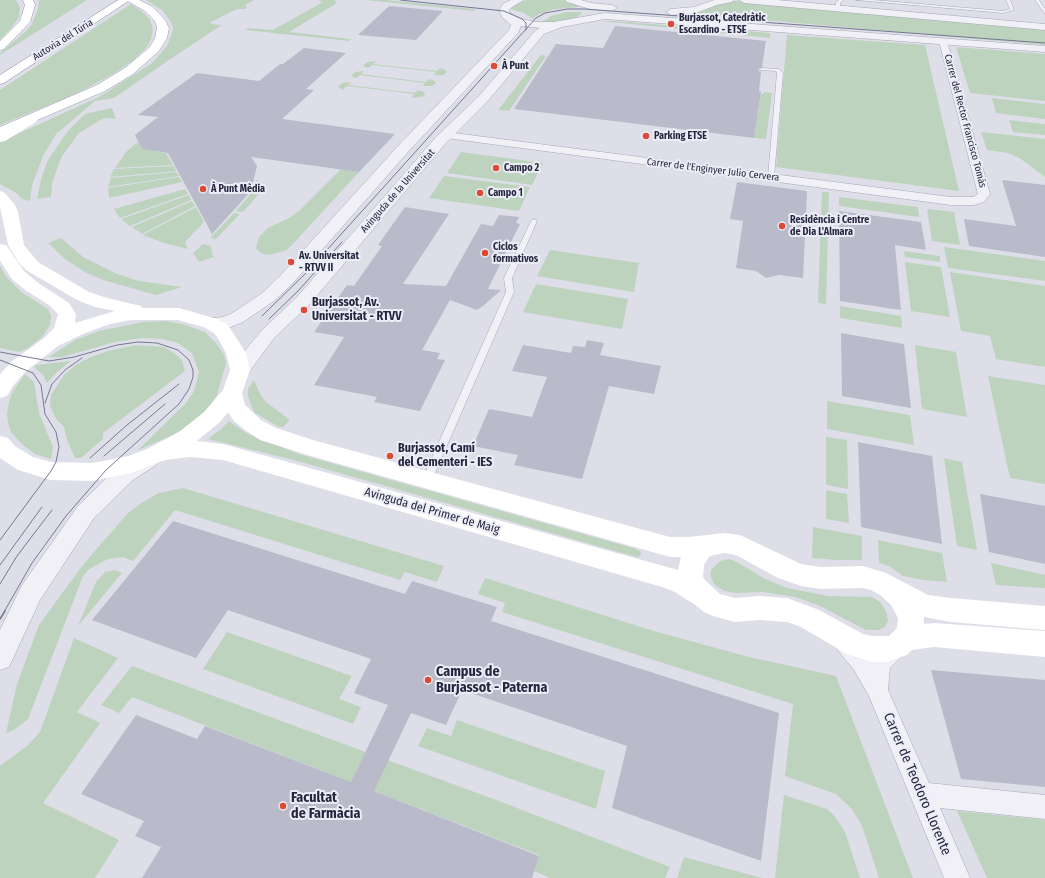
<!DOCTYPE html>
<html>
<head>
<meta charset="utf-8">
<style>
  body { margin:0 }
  canvas { display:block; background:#dddee8 }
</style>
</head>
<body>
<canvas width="1045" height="878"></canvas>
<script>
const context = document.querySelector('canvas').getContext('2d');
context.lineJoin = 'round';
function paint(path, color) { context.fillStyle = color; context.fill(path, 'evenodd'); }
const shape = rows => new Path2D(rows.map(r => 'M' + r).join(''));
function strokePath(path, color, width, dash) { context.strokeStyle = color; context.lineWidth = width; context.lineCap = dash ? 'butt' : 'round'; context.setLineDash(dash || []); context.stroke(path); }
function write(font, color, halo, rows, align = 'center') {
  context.font = font + ' "Fira Sans Condensed",sans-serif'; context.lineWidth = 4; context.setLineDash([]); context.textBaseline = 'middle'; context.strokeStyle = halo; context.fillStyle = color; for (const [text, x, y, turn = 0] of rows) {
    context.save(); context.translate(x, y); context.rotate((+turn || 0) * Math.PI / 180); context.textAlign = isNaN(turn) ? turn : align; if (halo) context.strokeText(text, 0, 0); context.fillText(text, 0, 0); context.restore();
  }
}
const green = shape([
  [0,0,16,0,20,8,19,17,12,27,0,40],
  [39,0,87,0,0,55,0,53,26,31,32,24,38,9],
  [146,0,254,0,245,5,247,7,245,9,237,9,209,23,228,27,220,26,169,60,114,98,95,101,56,134,43,156,32,185,30,201,22,199,15,192,0,184,0,142,99,97,113,88,152,63,167,46,172,33,173,28,171,22,162,10],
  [321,0,334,0,337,3,289,32,351,39,349,41,245,30,248,28,273,30,323,2,318,1],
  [366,0,385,0,475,9,474,11],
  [527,0,563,0,574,3,580,7,555,9,539,14,533,19,524,13,510,9,517,3],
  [729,1,742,1,1045,28,1045,45,684,13],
  [131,4,144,13,150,20,153,29,151,39,147,47,134,60,113,74,76,94,0,125,0,90],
  [566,12,581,12,581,14,574,19,561,22,541,23,551,16],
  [601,21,613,21,770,33,770,38],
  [787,35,925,45,959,191,776,167],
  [956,47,1045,54,1045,101,970,93],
  [541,55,546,56,509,111,498,110],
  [376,61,373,64,437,71,440,68,446,70,447,72,443,75,434,75,436,72,372,65,368,68,363,66,367,62],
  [364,71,361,74,426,82,429,79,435,81,436,83,432,86,423,86,425,83,360,75,356,78,351,76,355,72],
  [351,82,348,85,415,93,418,90,424,92,425,95,421,97,411,98,414,94,347,86,343,90,338,87,342,83],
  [764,92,772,93,766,139,754,138,761,94,763,94],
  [992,98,1045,104,1045,119,996,113],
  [112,108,116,119,105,118,99,121,79,133,62,156,58,166,52,184,51,197,37,199,41,179,48,160,67,132,85,114],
  [1009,120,1045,124,1045,135,1013,132],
  [981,132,1045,139,1045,177,1021,159,1008,153,987,150],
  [138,142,142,149,166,153,173,165,115,168,126,152],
  [461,152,543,163,532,185,447,173],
  [174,166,176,171,110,177,114,169],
  [341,169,359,172,292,245,286,250,270,255,263,254,258,251,256,248,259,237,268,228,291,217,299,211],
  [176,172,179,176,108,187,111,178],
  [444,176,530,187,519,211,429,198],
  [179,177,182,182,109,198,108,188],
  [256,180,261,182,264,188,243,212,236,211,253,191],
  [185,189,188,194,120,218,114,209],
  [822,192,829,192,826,304,818,303],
  [189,195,191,200,130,226,121,219],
  [839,197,918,207,919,217,839,206],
  [192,201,195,206,142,234,132,227],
  [196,207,204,222,185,242,188,249,164,243,143,235],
  [927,209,954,212,960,245,932,241],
  [234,213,240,214,216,239,210,238],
  [61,238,83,257,117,274,139,281,182,287,156,295,103,280,85,272,65,259,48,243],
  [203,244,211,246,212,253,214,257,199,262,193,253],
  [944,247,1045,261,1045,281,948,268],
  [550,250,639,263,634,292,537,276],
  [904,251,940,256,940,262,905,257],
  [905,262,941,267,950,317,911,311],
  [0,266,6,276,21,292,48,309,51,316,50,325,42,337,28,348,19,352,0,348],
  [950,272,1045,286,1045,367,996,359,990,336,961,331],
  [536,284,628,299,622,329,523,312],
  [840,306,901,316,902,328,840,318],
  [165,321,183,324,205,332,215,342,224,354,226,363,217,395,210,406,192,424,171,436,138,450,186,403,194,391,199,372,192,353,178,343,162,339,142,338,115,342,62,357,49,357,75,340,99,331,143,322],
  [136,345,164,347,174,353,182,360,185,371,103,433,103,439,81,458,75,458,67,440,64,427,56,419,50,406,51,395,64,375,77,364,91,357,108,351],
  [915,345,956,352,967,417,922,409],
  [71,361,57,372,47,383,43,375,34,367,37,365],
  [25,374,34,382,39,413,53,447,51,459,35,454,24,446,11,432,8,423,7,413,9,402,12,393],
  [988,376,1045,385,1045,484,1010,478],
  [254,380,260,394,266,402,290,420,283,427,279,427,254,412,248,396,248,389],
  [827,401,910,415,914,445,827,429],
  [229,421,246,433,299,454,633,548,640,551,641,555,638,557,629,555,294,460,208,439,222,428],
  [826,437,847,440,848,489,826,485],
  [944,458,962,462,977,550,957,546],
  [183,488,444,566,437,582,405,572,400,580,175,510,133,561,123,557,108,559,89,569,83,576,28,719,14,730,6,733,17,684,39,625,82,566,127,514,141,503,159,493],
  [826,490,847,494,849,523,826,519],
  [813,527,862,536,862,560,836,560,812,558],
  [878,540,942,553,947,582,924,580,903,576,889,566,879,563],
  [729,559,739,563,763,578,787,588,828,596,872,597,880,602,884,608,887,614,888,621,885,627,879,630,866,630,820,606,795,597,763,592,735,593,724,591,714,584,711,577,711,570,720,561],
  [991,563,1045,575,1045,588,996,585],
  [115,570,122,573,78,626,96,582,105,572],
  [485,578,654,631,749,657,836,676,913,878,879,878,862,826,852,809,836,794,785,776,793,704,502,612,505,603,478,594],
  [227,632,352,676,339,699,361,707,353,724,203,669],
  [74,638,118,658,77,712,100,723,43,803,119,840,95,878,0,878,0,766,27,746,40,732],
  [132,666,499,801,670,867,665,878,550,878,534,871,539,855,132,697,119,713,101,705],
  [457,720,605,771,596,809,418,746,427,728,451,736],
  [784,795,827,809,833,814,845,832,860,878,775,878],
  [957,811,1045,820,1045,878,987,878],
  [684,857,762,878,677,878]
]);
const building = shape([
  [389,6,443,11,416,40,358,35],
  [615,26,766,41,762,67,758,69,759,71,761,72,759,91,761,92,754,138,514,109,556,44,603,48],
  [304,48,346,53,306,89,314,90,282,119,395,134,359,172,251,157,257,166,251,191,212,234,168,153,142,149,135,135,158,117,138,115,197,73,259,81,280,64,283,64],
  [1002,180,1045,185,1045,257,969,246,964,219,1016,226],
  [737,182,807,191,803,278,779,275,766,278,756,271,736,268,743,221,730,219],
  [405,207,449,214,403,284,446,286,481,224,493,226,499,215,519,217,516,223,520,224,488,289,501,290,483,306,477,310,450,300,422,350,440,353,437,359,445,360,420,411,374,402,377,397,314,385,344,337,314,332,347,285,354,286,382,246,378,245],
  [839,211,921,222,926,250,895,245,901,310,840,301],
  [841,333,904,344,911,408,842,396],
  [587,340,604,343,600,355,661,366,654,394,609,386,582,479,514,465,518,455,473,446,489,409,532,417,547,377,512,371,523,345,571,353,573,346,585,347],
  [858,442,932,456,942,544,861,527],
  [980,494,1045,506,1045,564,989,552],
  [173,521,405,594,412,581,497,607,491,621,779,713,761,861,612,808,627,746,462,690,446,725,411,713,374,791,539,856,532,878,142,878,161,847,135,836,144,821,81,794,136,715,197,739,205,726,351,782,388,705,354,693,371,659,228,610,196,658,92,620],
  [931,670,1045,680,1045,787,961,779]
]);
const service = shape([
  [839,0,844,0,840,3,840,8,838,9,836,8,836,2,839,0],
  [856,0,873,0,1003,11,1010,9,1006,0,1010,0,1014,10,1003,13,856,0],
  [1035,0,1039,0,1045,9,1045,14,1035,0],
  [762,68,779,69,783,73,774,177,771,179,768,177,777,73,776,71,760,70,760,69,762,68],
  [534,219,537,221,512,278,514,292,432,480,430,483,427,484,424,483,422,480,506,292,504,278,531,221,534,219]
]);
const minor = shape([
  [943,38,947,41,990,194,984,202,974,205,951,205,446,138,441,135,446,132,951,197,973,197,978,194,939,41,943,38],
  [843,631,850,634,871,659,889,639,897,636,905,639,908,646,905,653,890,668,888,690,929,783,1045,795,1045,819,940,808,970,878,944,878,869,696,854,670,836,648,832,641,836,634,843,631]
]);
const tertiary = shape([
  [511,0,524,0,512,7,509,10,510,13,521,19,536,22,553,22,605,13,1045,46,1045,52,605,19,562,27,544,34,486,103,446,143,309,305,274,338,247,375,240,376,233,375,230,370,233,365,262,330,297,297,436,137,478,97,536,30,540,28,521,26,518,33,408,152,292,284,274,301,243,322,226,329,204,327,201,323,204,319,223,317,231,314,262,293,280,276,398,146,509,30,511,25,502,17,499,10,504,3,511,0],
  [565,0,581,0,591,3,612,5,617,8,612,11,590,9,567,2,565,0],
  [714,0,734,0,732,2,717,5,696,13,671,15,666,12,671,9,694,7,714,0],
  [739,0,777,0,1045,24,1045,30,744,3,739,0],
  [148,451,156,453,159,459,156,465,133,480,94,518,40,600,9,667,0,670,0,630,22,585,78,506,117,468,140,453,148,451]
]);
const secondary = shape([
  [31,115,36,116,38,119,36,122,5,141,0,142,0,132,26,116,31,115],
  [0,191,5,193,15,205,18,212,24,245,38,262,89,292,107,298,141,306,142,308,179,308,217,319,228,325,246,353,250,370,242,393,245,405,261,420,276,428,313,440,670,537,689,537,724,533,740,535,801,564,821,567,863,566,886,573,928,595,951,598,1045,606,1045,630,951,622,924,617,924,624,934,623,1045,631,1045,657,934,647,912,650,907,655,887,662,872,662,847,654,801,627,787,622,759,620,735,622,713,616,704,612,694,604,673,591,662,587,223,460,190,457,165,460,131,473,92,481,51,480,18,470,0,458,0,436,8,438,15,446,33,457,51,462,92,463,128,456,147,449,179,432,204,412,223,390,230,370,226,353,219,340,214,333,203,327,178,320,131,320,110,324,85,333,58,346,25,372,13,386,7,396,0,398,0,374,11,362,44,338,54,328,58,314,49,305,25,290,12,279,0,261,0,244,6,245,24,271,37,282,69,303,76,314,75,323,115,311,95,307,77,300,26,270,19,263,8,245,0,207,0,191],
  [228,412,234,421,245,430,260,440,311,456,670,557,681,557,678,570,223,444,197,441,220,422,228,412],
  [724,553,736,555,778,578,801,586,821,589,863,588,871,590,880,595,891,605,898,618,897,628,889,636,872,636,863,634,819,610,787,598,759,596,735,598,720,594,704,579,703,577,704,565,709,557,714,555,724,553]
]);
const primary = shape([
  [23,0,33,0,35,5,30,22,4,49,0,50,0,41,20,21,25,5,23,0],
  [126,0,139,0,153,7,165,20,169,28,167,38,159,51,133,74,105,91,0,136,0,127,97,85,125,68,150,47,155,38,157,28,155,21,145,11,126,0]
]);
const trunk = shape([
  [118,0,130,0,4,83,0,84,0,75,118,0]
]);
const tramFar1 = shape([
  [400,0,504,11,522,19,526,23,526,30],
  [262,316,308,271,536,18,545,13,567,9,584,9,1045,43],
  [269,319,298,291,342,242],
  [0,352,49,361,74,357,117,345,138,342,157,343,178,350,189,360,193,370,193,377,189,389,179,404,106,470,66,516,32,563,4,612],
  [0,360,33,373,41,385,45,414,56,432,59,447,56,462,51,471,0,540],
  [45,403,52,384,65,370,82,358],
  [104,456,165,404],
  [90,458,127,425,179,384],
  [0,565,42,507],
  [0,584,17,556,52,510]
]);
const tram = shape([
  [0,619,5,611]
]);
const markers = [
  [671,24,4,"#db4a34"],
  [494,66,4,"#db4a34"],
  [646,136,4,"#db4a34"],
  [496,168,4,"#db4a34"],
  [203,189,4,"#db4a34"],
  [480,193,4,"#db4a34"],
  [782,226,4,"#db4a34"],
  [485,253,4,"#db4a34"],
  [291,262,4,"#db4a34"],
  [304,310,4,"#db4a34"],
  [390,456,4,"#db4a34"],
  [428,680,4,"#db4a34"],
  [283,806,4,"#db4a34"]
];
const farPoinames = [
  ["Burjassot, Catedràtic",679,18],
  ["Escardino - ETSE",679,30],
  ["À Punt",502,66],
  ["Parking ETSE",654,136],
  ["Campo 2",504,168],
  ["À Punt Mèdia",211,189],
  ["Campo 1",488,193],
  ["Residència i Centre",790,220],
  ["de Dia L'Almara",790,232],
  ["Ciclos",493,247],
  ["formativos",493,259],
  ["Av. Universitat",299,256],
  ["- RTVV II",299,268]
];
const farStreetnames = [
  ["Autovia del Túria",63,40,-32],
  ["Carrer del Rector Francisco Tomás",965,121,75],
  ["Carrer de l'Enginyer Julio Cervera",713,170,7],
  ["Avinguda de la Universitat",398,191,-49]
];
const poiNames = [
  ["Burjassot, Av.",312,303],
  ["Universitat - RTVV",312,317],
  ["Burjassot, Camí",398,449],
  ["del Cementeri - IES",398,463]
];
const streetNames = [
  ["Avinguda del Primer de Maig",432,511,16]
];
const nearPoinames = [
  ["Campus de",436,672],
  ["Burjassot - Paterna",436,688],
  ["Facultat",291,798],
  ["de Farmàcia",291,814]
];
const nearStreetnames = [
  ["Carrer de Teodoro Llorente",917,784,67]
];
paint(green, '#bdd3be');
paint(building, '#b9bbcb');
strokePath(service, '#a6a7b6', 1);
strokePath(minor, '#a6a7b6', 1);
strokePath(tertiary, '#a6a7b6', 1);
strokePath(primary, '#9b9eb5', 1);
strokePath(trunk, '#8386a0', 1);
paint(service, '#f0f0f6');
paint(minor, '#f0f0f6');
paint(tertiary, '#f0f0f6');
paint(secondary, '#fff');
paint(primary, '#fff');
paint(trunk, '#fff');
strokePath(tramFar1, '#757893', 1);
strokePath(tram, '#757893', 1.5);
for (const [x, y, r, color] of markers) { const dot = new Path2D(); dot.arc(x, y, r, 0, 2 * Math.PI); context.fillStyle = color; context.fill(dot); strokePath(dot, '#ecedf6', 1.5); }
write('bold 10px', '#252740', '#ecedf6', farPoinames, 'left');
write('10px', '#252740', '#ecedf6', farStreetnames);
write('bold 12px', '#252740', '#ecedf6', poiNames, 'left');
write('12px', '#252740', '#ecedf6', streetNames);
write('bold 14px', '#252740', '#ecedf6', nearPoinames, 'left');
write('14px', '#252740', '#ecedf6', nearStreetnames);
</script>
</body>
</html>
